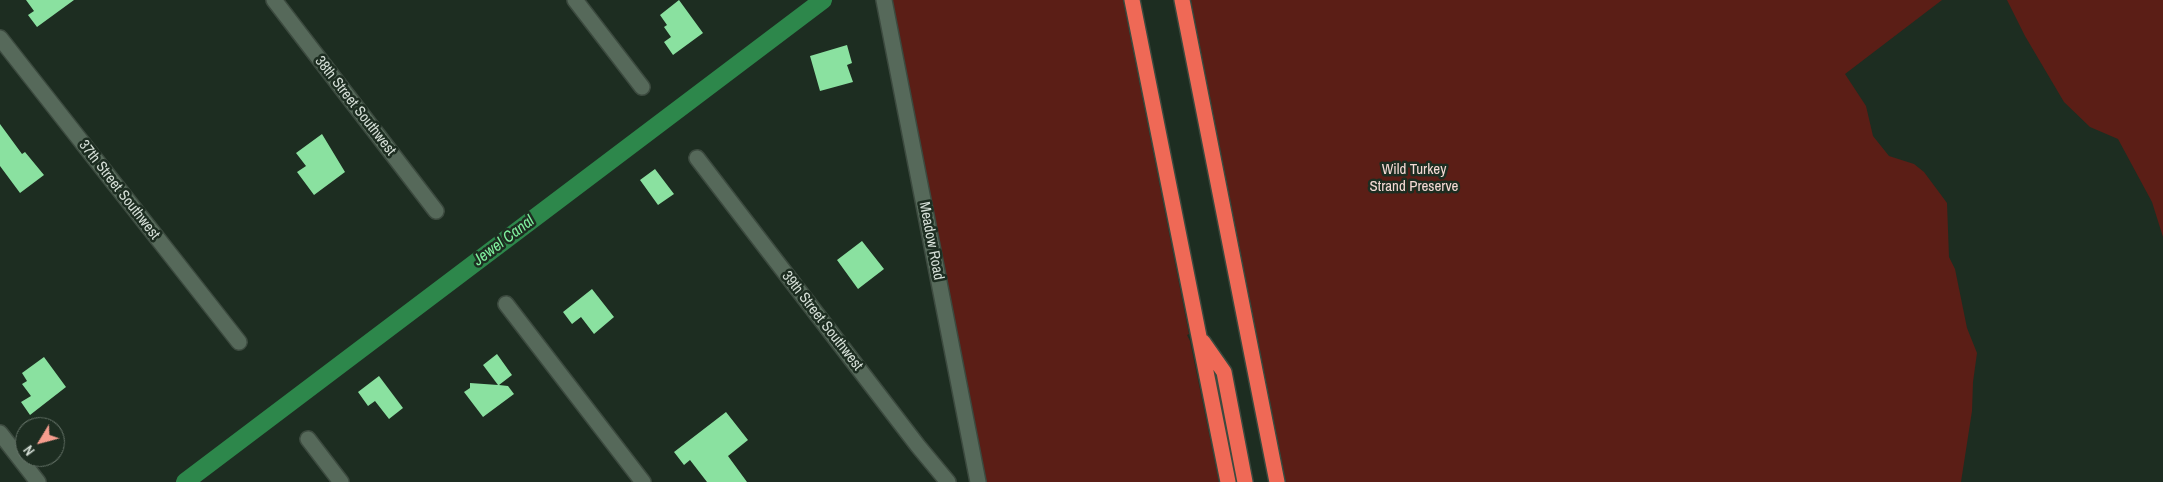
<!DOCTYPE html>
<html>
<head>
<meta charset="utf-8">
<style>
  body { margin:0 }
  #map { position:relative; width:2163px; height:482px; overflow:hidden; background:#1d2d21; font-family:"Archivo Narrow",sans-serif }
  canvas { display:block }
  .north { position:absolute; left:15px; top:417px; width:50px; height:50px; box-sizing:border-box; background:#1d2d21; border:1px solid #667469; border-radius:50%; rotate:233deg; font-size:14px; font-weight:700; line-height:20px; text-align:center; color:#d4ded6 }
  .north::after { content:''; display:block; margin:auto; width:18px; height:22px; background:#f59d8e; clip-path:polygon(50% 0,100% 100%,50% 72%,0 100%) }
</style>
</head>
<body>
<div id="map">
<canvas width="2163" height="482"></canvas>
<div class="north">N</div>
</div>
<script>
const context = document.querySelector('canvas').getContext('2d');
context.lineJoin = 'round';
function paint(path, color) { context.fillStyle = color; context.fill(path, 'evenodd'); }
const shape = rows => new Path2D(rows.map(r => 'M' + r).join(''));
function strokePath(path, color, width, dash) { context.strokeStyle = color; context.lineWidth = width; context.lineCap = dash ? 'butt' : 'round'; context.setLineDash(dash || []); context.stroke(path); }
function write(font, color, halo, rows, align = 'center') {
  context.font = font + ' "Archivo Narrow",sans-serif'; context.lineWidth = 5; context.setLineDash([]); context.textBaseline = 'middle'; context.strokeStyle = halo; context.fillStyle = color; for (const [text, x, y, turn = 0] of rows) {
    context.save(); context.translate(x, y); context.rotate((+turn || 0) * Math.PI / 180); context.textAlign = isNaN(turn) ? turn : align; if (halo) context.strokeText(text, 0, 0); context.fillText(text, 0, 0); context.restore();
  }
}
const green = shape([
  [886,0,1123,0,1189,334,1187,335,1190,341,1219,482,986,482],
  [1191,0,1942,0,1845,74,1866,106,1873,136,1889,156,1914,164,1924,172,1947,203,1949,257,1955,269,1967,328,1977,353,1973,382,1972,411,1961,482,1286,482],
  [2007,0,2163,0,2163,237,2152,202,2118,139,2090,127,2064,102,2025,36]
]);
const canal = shape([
  [185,482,823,0]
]);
const building = shape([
  [26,0,74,0,37,27,28,15,34,11],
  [679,0,703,33,673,55,664,42,671,37,664,27,667,25,660,15],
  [847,45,852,63,847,65,853,82,820,91,810,56],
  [0,124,22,154,25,152,44,175,20,193,0,166],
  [322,134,345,172,314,195,297,172,306,166,296,153],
  [655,169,674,194,658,205,640,180],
  [862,241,884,269,858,289,837,260],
  [592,289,614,317,594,334,581,317,572,324,563,312],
  [497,354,512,375,499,385,508,386,514,394,483,417,464,392,470,388,470,383,498,385,483,365],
  [44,357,66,387,30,415,21,402,31,396,22,384,27,381,22,373],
  [379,376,403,408,389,419,375,401,368,406,358,392],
  [726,412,748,440,728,456,747,482,707,482,690,460,684,465,674,452]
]);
const minor = shape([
  [274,0,436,211],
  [575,0,642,87],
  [884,0,978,482],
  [0,38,239,342],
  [697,158,918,446,948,482],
  [506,304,643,482],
  [0,433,38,482],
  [308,439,341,482]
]);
const highway = shape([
  [1132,0,1228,482],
  [1182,0,1277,482],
  [1203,342,1224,372,1245,482]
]);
const streetNames = [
  ["38th Street Southwest",355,106,52],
  ["37th Street Southwest",119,190,52],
  ["Meadow Road",931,241,79],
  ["39th Street Southwest",822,321,52]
];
const parkNames = [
  ["Wild Turkey",1414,170],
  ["Strand Preserve",1414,187]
];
const waterNames = [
  ["Jewel Canal",504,241,-37]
];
paint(green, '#5b1e16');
strokePath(canal, '#2d874b', 18);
paint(building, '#8ae1a0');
strokePath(minor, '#3c4a3f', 18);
strokePath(highway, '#3c4a3f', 18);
strokePath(minor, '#56695a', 15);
strokePath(highway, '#ef6956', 15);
write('15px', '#d4ded6', '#1d2d21', streetNames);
write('15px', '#f5dad5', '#1d2d21', parkNames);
write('italic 16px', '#80f19f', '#1d2d21', waterNames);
</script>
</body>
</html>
